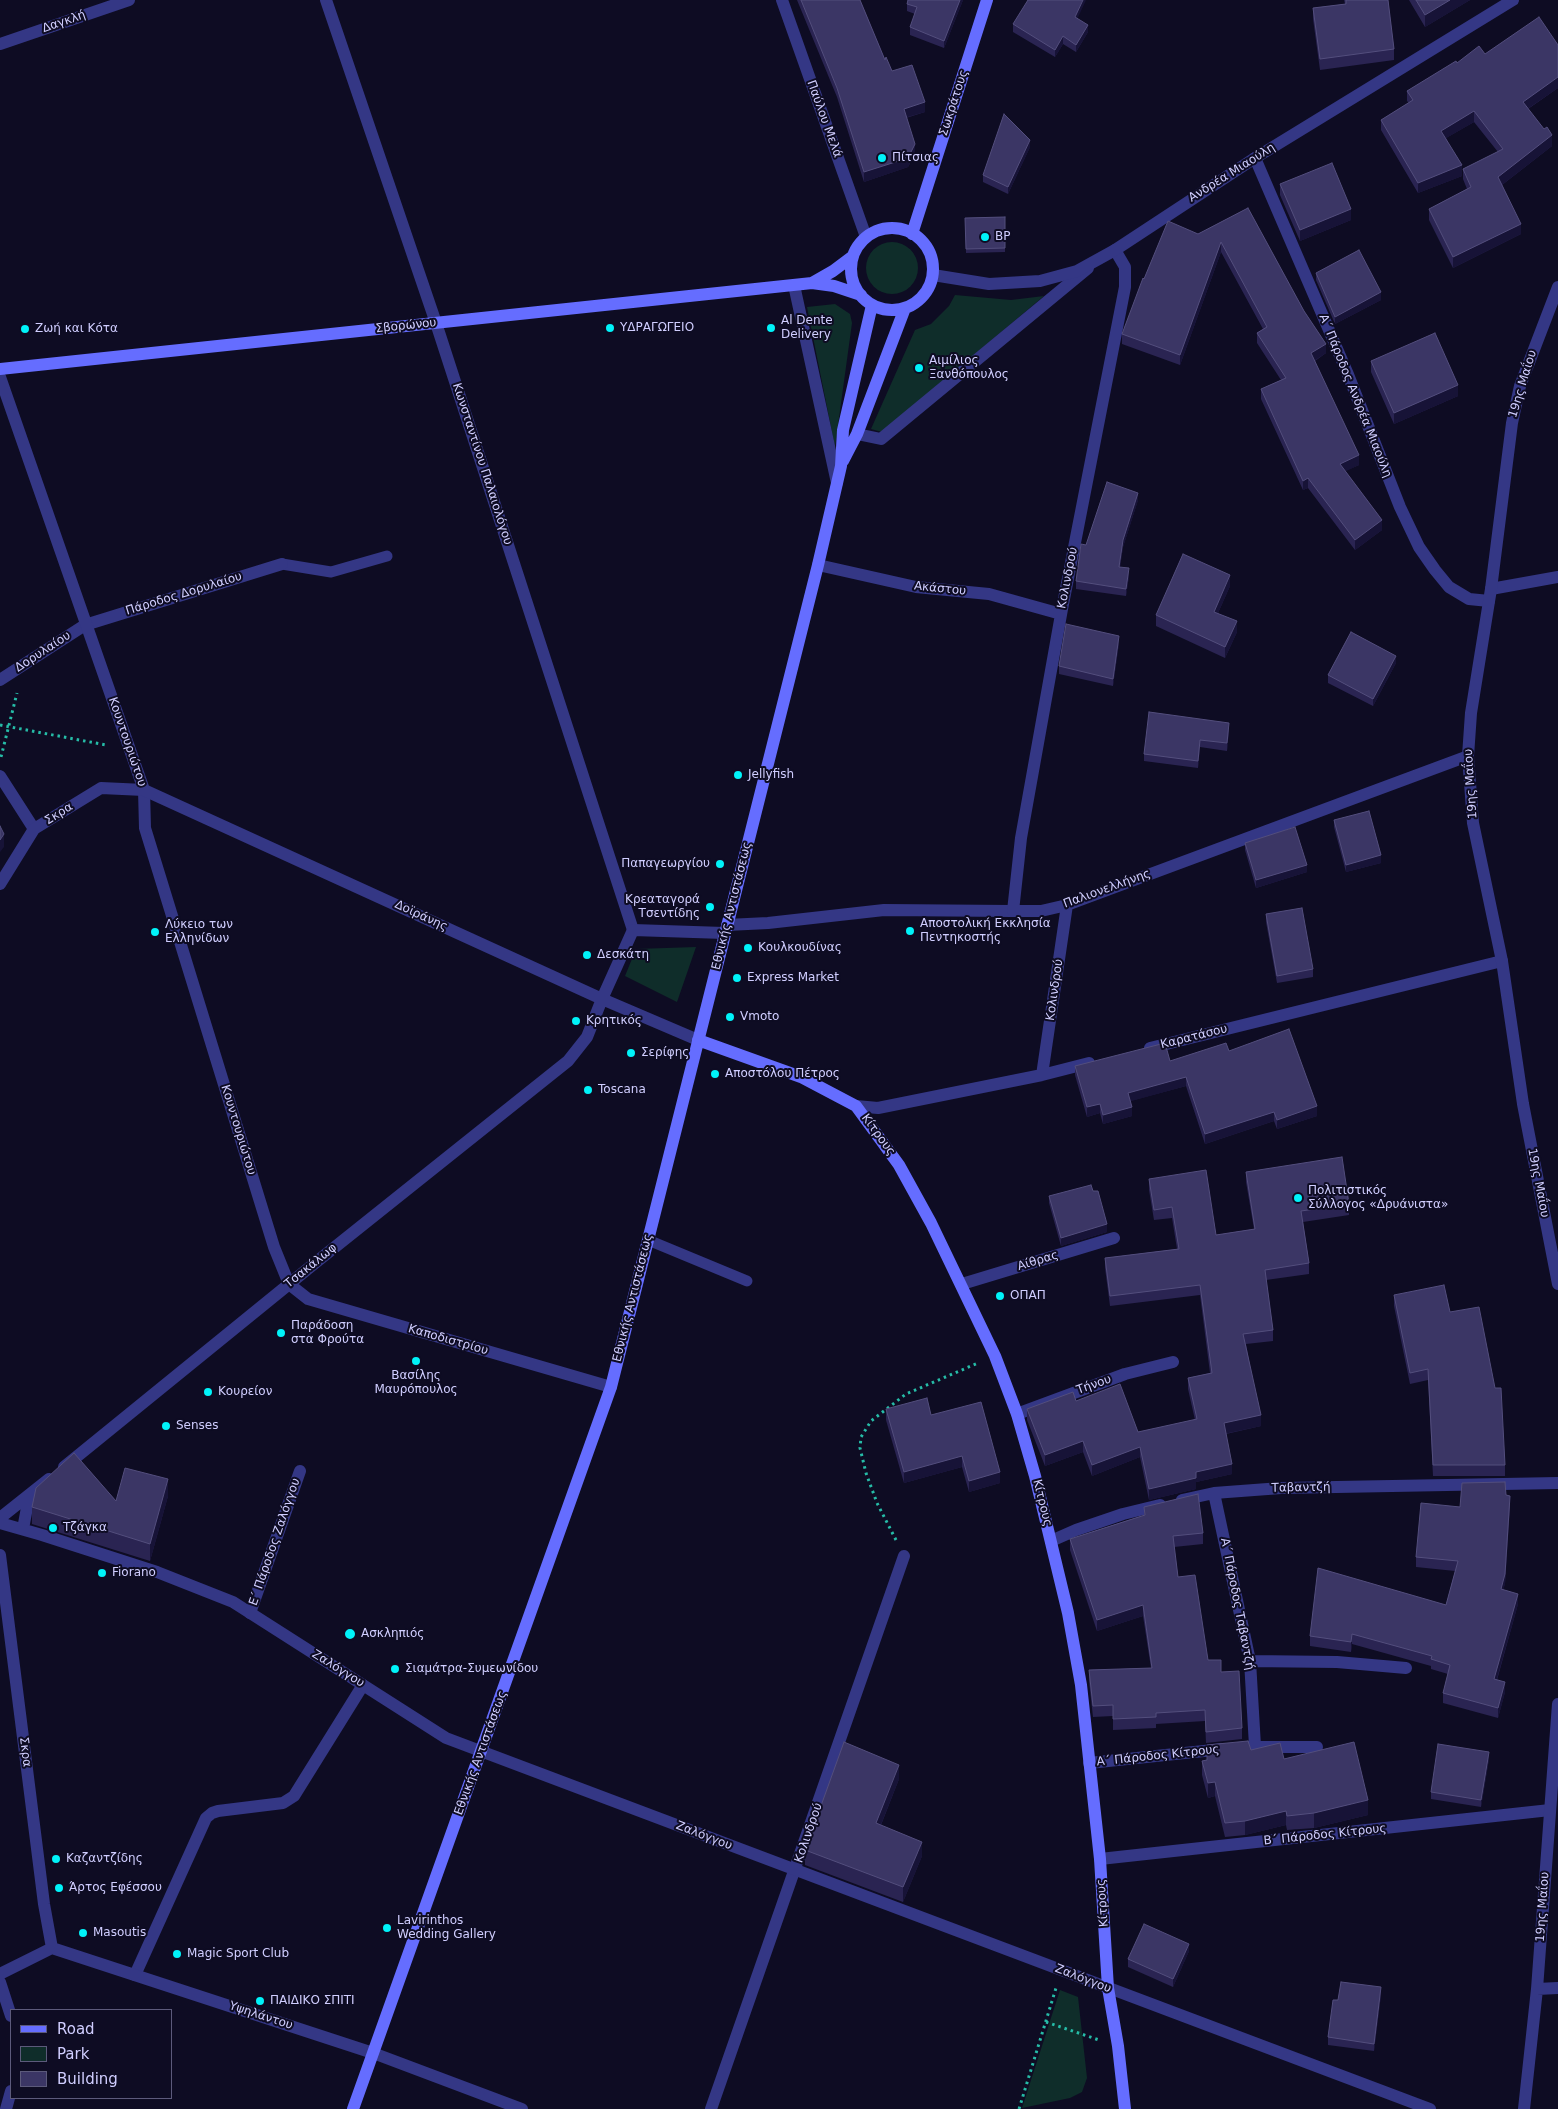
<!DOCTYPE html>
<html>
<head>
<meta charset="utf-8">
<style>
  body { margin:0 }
  #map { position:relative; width:1558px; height:2109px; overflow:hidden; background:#0e0c23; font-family:"DejaVu Sans",sans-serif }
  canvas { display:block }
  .legend { position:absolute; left:10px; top:2009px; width:162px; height:90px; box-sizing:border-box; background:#0e0c23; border:1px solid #5c5a7b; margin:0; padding:6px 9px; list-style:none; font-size:15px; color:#d0ceff }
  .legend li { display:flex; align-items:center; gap:10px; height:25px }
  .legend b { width:25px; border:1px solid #5c5a7b }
</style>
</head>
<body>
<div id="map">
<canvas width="1558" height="2109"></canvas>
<ul class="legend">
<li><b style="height:6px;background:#656dff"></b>Road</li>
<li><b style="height:14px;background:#0f2d2a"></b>Park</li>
<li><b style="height:14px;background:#3b3665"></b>Building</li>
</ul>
</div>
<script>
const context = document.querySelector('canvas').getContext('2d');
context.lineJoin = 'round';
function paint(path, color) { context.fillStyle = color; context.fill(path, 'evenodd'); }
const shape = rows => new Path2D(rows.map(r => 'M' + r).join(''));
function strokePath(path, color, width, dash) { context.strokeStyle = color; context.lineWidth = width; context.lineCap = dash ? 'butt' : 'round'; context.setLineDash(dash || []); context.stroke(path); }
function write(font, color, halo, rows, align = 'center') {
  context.font = font + ' "DejaVu Sans",sans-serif'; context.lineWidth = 4; context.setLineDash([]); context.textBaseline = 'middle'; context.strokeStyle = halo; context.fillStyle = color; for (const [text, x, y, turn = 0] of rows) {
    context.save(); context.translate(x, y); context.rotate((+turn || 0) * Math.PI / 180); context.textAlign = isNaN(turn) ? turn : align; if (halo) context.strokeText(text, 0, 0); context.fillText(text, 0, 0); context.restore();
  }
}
const green = shape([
  '866 268a26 26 0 1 1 52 0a26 26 0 1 1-52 0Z',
  [955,295,1011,300,1044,296,882,432,871,429,915,330,931,324,949,306],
  [835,304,850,314,852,323,835,447,807,307],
  [696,947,677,1002,625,976,636,949],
  [1060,1990,1078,1997,1087,2078,1082,2092,1070,2098,1022,2108]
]);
const path = shape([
  [0,725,106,745],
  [1,757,17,693],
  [896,1540,877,1503,866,1473,860,1448,861,1437,871,1421,906,1394,978,1363],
  [1046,2022,1099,2040],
  [1019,2109,1056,1988]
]);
const service = shape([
  [282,564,331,572,387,556],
  [648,1240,747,1281]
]);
const pedestrian = shape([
  [794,285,837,483],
  [857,434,881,439,1088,268],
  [727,925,768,923,884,910,1013,911]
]);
const minor = shape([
  [326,0,436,323,633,930],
  [782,0,866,237],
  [0,44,129,0],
  [1255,158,1347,372,1400,507,1419,547,1435,570,1449,587,1469,599,1489,601],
  [1115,250,1125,267,1125,287,1062,609,1021,838,1013,911,1041,911,1067,905,1468,756],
  [818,565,916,587,989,594,1061,614],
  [1491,589,1558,577],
  [0,680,85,625,282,564],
  [0,776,34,829],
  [144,790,145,828,274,1247,289,1284,308,1299,611,1387],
  [1150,1048,1502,961],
  [1042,1075,1067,905],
  [856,1106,878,1108,1042,1075,1089,1063],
  [962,1284,1114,1238],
  [1017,1414,1125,1374,1173,1362],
  [1214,1493,1250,1661,1255,1746],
  [1182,1500,1214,1493,1281,1488,1558,1483],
  [1051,1541,1076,1530,1123,1514,1160,1505],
  [250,1613,300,1471],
  [1250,1661,1337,1662,1406,1668],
  [1248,1747,1317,1747],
  [1089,1763,1223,1749],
  [1100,1859,1550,1810],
  [135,1975,206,1818,212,1813,218,1811,283,1803,294,1796,363,1685],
  [711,2109,904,1556]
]);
const tertiary = shape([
  [933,275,989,284,1040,281,1077,271,1115,250,1255,158,1513,0],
  [1558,287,1520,386,1512,423,1491,589,1471,713,1468,756,1473,823,1502,961,1523,1104,1558,1284],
  [0,377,144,790],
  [0,884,34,829,101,788,144,790,602,999,698,1040],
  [64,1467,315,1263,568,1061,587,1037,602,999,633,930,724,933],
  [0,1518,49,1479],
  [0,1523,42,1535,157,1572,233,1602,446,1738,1430,2109],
  [23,1529,28,1502,33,1494],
  [0,1555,44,1904,52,1948],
  [0,1974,52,1948,373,2053,522,2109],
  [0,1982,11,2016],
  [1537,1989,1558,1988],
  [6,2109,11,2091],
  [1524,2109,1537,1989,1558,1704]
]);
const secondary = shape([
  '851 269a41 41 0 1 1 82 0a41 41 0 1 1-82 0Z',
  [912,234,987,0],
  [812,283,833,271,853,256],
  [0,369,812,283,834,286,861,295],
  [843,461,857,434,905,308],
  [698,1040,801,1077,856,1106,899,1165,931,1223,995,1356,1017,1414,1035,1476,1068,1613,1081,1685,1100,1859,1108,1988,1118,2046,1125,2109],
  [353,2109,611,1387,818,565,841,466,843,430,872,305]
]);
const wall = shape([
  [797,0,860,0,885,60,892,71,925,112,906,118,915,154,908,167,864,182,837,97],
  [908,0,963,0,944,48,910,35,910,27,915,14,907,11,907,4],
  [1344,0,1388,0,1394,49,1394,60,1320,70,1313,19,1313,8,1345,4],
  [1409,0,1470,0,1425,27],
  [1077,18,1088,32,1076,52,1063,44,1055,57,1013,32,1013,24],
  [1485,54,1558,88,1528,109,1552,146,1502,185,1521,234,1453,268,1429,220,1429,209,1467,189,1463,179,1463,169,1498,152,1474,122,1446,138,1462,176,1418,193,1381,130,1381,120,1409,103,1407,101,1407,91,1457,63],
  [1030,147,1008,194,983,182,983,175],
  [1280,184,1351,220,1300,241,1280,195],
  [1248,208,1326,353,1315,361,1359,465,1345,471,1382,530,1355,550,1308,488,1303,490,1261,399,1261,389,1281,380,1257,343,1257,333,1263,329,1221,252,1180,365,1122,344,1122,334,1144,279,1198,234],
  [1005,217,1005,252,966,253,965,218],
  [1316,273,1381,300,1335,324,1316,280],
  [1371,361,1458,396,1394,424,1371,372],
  [1138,500,1123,547,1120,567,1129,576,1126,596,1076,589,1076,581,1086,545],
  [1230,586,1218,613,1237,632,1225,658,1156,626,1156,615],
  [1119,643,1113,686,1059,674,1059,666],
  [1396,663,1373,706,1328,683,1328,675],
  [1229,730,1227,751,1200,747,1198,768,1144,761,1144,754],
  [1334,820,1381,863,1346,872,1334,827],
  [1245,843,1307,872,1256,888,1245,850],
  [1266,914,1313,969,1313,977,1277,983,1266,922],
  [1229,1051,1317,1116,1277,1129,1274,1121,1205,1144,1186,1086,1130,1101,1132,1116,1103,1124,1100,1113,1087,1117,1075,1075,1075,1066,1170,1061],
  [1246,1172,1349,1204,1349,1215,1303,1222,1309,1263,1309,1274,1266,1280,1273,1330,1273,1341,1246,1344,1261,1426,1226,1434,1232,1474,1196,1482,1196,1489,1149,1500,1140,1457,1092,1476,1083,1452,1045,1466,1027,1420,1027,1409,1076,1401,1138,1432,1195,1420,1188,1389,1188,1378,1210,1373,1200,1295,1110,1306,1105,1268,1105,1258,1177,1249,1172,1218,1154,1220,1149,1190,1149,1179,1216,1235,1254,1229,1246,1182],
  [1049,1196,1107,1232,1061,1246,1049,1203],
  [1394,1295,1450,1312,1505,1465,1505,1476,1433,1476,1428,1380,1410,1384,1394,1306],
  [886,1409,931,1415,1000,1483,969,1492,962,1467,904,1483,886,1420],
  [1506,1495,1510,1506,1505,1584,1503,1589,1518,1604,1497,1680,1505,1692,1498,1718,1443,1703,1443,1693,1448,1674,1431,1669,1431,1666,1352,1644,1351,1652,1310,1646,1310,1636,1446,1605,1455,1571,1416,1567,1416,1557,1460,1507],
  [168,1496,150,1561,32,1524,32,1507],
  [1144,1507,1203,1533,1203,1544,1174,1547,1178,1577,1208,1660,1221,1672,1242,1728,1242,1739,1206,1743,1205,1721,1156,1724,1156,1728,1113,1730,1113,1716,1093,1717,1089,1681,1089,1670,1151,1668,1143,1616,1097,1631,1070,1550,1070,1539,1144,1515],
  [1207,1745,1251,1750,1284,1759,1368,1815,1314,1828,1287,1830,1286,1825,1245,1835,1225,1837,1215,1796,1208,1798,1202,1775,1202,1761,1207,1760],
  [1489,1759,1481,1807,1431,1799,1431,1792],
  [899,1779,881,1825,922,1856,903,1902,805,1865,805,1850],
  [1189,1951,1173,1987,1128,1967,1128,1959],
  [1381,1995,1374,2051,1328,2045,1328,2037,1338,2000]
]);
const shadedWall = shape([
  [960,0,963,0,944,48,944,41],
  [1083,0,1086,0,1075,24,1075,17],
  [1450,0,1470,0,1425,27,1425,15],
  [1088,25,1088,32,1076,52,1076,45],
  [1063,36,1063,44,1055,57,1055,50],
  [1558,77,1558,88,1523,112,1523,102],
  [925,102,925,112,904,118,904,109],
  [1474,111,1474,122,1441,141,1441,131],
  [1552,135,1552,146,1498,188,1498,177],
  [1030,140,1030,147,1008,194,1008,187],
  [915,144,915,154,908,167,864,182,864,172],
  [1462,165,1462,176,1418,193,1418,183],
  [1351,209,1351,220,1300,241,1300,230],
  [1521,224,1521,234,1453,268,1453,257],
  [1221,242,1221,252,1180,365,1180,355],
  [1381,292,1381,300,1335,324,1335,317],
  [1326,344,1326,353,1311,363,1311,353],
  [1458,385,1458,396,1394,424,1394,413],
  [1359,455,1359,465,1340,474,1340,464],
  [1308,478,1308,488,1303,490,1303,481],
  [1138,493,1138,500,1123,547,1119,574,1119,567,1123,540],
  [1382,520,1382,530,1355,550,1355,540],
  [1129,568,1129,576,1126,596,1126,589],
  [1230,575,1230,586,1214,622,1214,612],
  [1237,621,1237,632,1225,658,1225,647],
  [1119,636,1119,643,1113,686,1113,679],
  [1396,656,1396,663,1373,706,1373,699],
  [1229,723,1229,730,1227,751,1227,743],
  [1200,740,1200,747,1198,768,1198,761],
  [4,834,4,847,0,852,0,840],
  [1381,855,1381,863,1346,872,1346,865],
  [1307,865,1307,872,1256,888,1256,880],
  [1186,1077,1186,1086,1128,1102,1128,1093],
  [1100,1104,1100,1113,1087,1117,1087,1107],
  [1317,1106,1317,1116,1277,1129,1277,1120],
  [1132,1107,1132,1116,1103,1124,1103,1115],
  [1274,1112,1274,1121,1205,1144,1205,1134],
  [1107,1224,1107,1232,1061,1246,1061,1238],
  [1261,1415,1261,1426,1224,1434,1224,1423],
  [1083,1441,1083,1452,1045,1466,1045,1455],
  [1140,1447,1140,1457,1092,1476,1092,1465],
  [962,1456,962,1467,904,1483,904,1472],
  [1232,1464,1232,1474,1196,1482,1196,1489,1149,1500,1149,1489,1196,1472],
  [1000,1472,1000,1483,969,1492,969,1481],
  [168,1479,168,1496,150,1561,150,1544],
  [1510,1496,1505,1584,1501,1599,1501,1589],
  [1518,1594,1518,1604,1494,1689,1494,1679],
  [1143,1605,1143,1616,1097,1631,1097,1620],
  [1352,1634,1352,1644,1351,1652,1351,1642],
  [1505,1682,1505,1692,1498,1718,1498,1708],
  [1489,1752,1489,1759,1481,1807,1481,1800],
  [899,1765,899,1779,876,1837,876,1823],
  [1215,1782,1215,1796,1208,1798,1208,1783],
  [1368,1800,1368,1815,1314,1828,1314,1813],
  [1286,1811,1286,1825,1245,1835,1245,1821],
  [922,1842,922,1856,903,1902,903,1887],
  [1189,1944,1189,1951,1173,1987,1173,1979],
  [1381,1987,1381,1995,1374,2051,1374,2044]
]);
const building = shape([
  [801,0,860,0,885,60,886,57,892,71,912,65,925,102,904,109,915,144,908,158,864,172,837,88,801,0],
  [908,0,960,0,944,41,910,27,917,7,907,4,908,0],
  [1028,0,1083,0,1075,17,1088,25,1076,45,1063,36,1055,50,1013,24,1028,0],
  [1346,0,1388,0,1394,49,1320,59,1313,8,1346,4,1346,0],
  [1416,0,1450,0,1425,15,1416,0],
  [1539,17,1558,45,1558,77,1523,102,1544,129,1547,127,1552,135,1498,177,1521,224,1453,257,1429,209,1471,187,1463,169,1503,149,1474,111,1441,131,1462,165,1418,183,1381,120,1413,100,1407,91,1456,61,1457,63,1479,46,1485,54,1539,17],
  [1004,114,1030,140,1008,187,983,175,1004,114],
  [1332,163,1351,209,1300,230,1280,184,1332,163],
  [1248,208,1304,311,1326,344,1311,353,1359,455,1340,464,1382,520,1355,540,1308,478,1303,481,1261,389,1286,378,1257,333,1267,327,1221,242,1180,355,1122,334,1143,278,1144,279,1168,221,1198,234,1248,208],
  [1005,217,1005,248,966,249,965,218,1005,217],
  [1359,250,1381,292,1335,317,1316,273,1359,250],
  [1435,333,1458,385,1394,413,1371,361,1435,333],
  [1107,482,1138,493,1123,540,1119,567,1129,568,1126,589,1076,581,1081,544,1086,545,1107,482],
  [1183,554,1230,575,1214,612,1237,621,1225,647,1156,615,1183,554],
  [1066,624,1119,636,1113,679,1059,666,1066,624],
  [1351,632,1396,656,1373,699,1328,675,1351,632],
  [1149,712,1229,723,1227,743,1200,740,1198,761,1144,754,1149,712],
  [1369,811,1381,855,1346,865,1334,820,1369,811],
  [0,826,4,834,0,840,0,826],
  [1295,827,1307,865,1256,880,1245,843,1295,827],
  [1302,908,1313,969,1277,976,1266,914,1302,908],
  [1289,1029,1317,1106,1277,1120,1274,1112,1205,1134,1186,1077,1128,1093,1132,1107,1103,1115,1100,1104,1087,1107,1075,1066,1165,1043,1170,1061,1226,1043,1229,1051,1289,1029],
  [1342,1157,1349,1204,1301,1211,1309,1263,1265,1270,1273,1330,1243,1334,1261,1415,1224,1423,1232,1464,1196,1472,1196,1478,1149,1489,1140,1447,1092,1465,1083,1441,1045,1455,1027,1409,1073,1392,1076,1401,1120,1384,1138,1432,1197,1419,1188,1378,1212,1373,1200,1285,1110,1296,1105,1258,1179,1249,1172,1207,1154,1210,1149,1179,1206,1170,1216,1235,1255,1229,1246,1172,1342,1157],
  [1091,1185,1093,1191,1098,1191,1107,1224,1061,1238,1049,1196,1091,1185],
  [1444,1285,1450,1312,1479,1307,1495,1388,1501,1388,1505,1465,1433,1465,1428,1369,1410,1373,1394,1295,1444,1285],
  [927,1398,931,1415,981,1402,1000,1472,969,1481,962,1456,904,1472,886,1409,927,1398],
  [74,1453,116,1501,125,1468,168,1479,150,1544,32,1507,36,1488,74,1453],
  [1505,1482,1506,1495,1510,1496,1505,1574,1501,1589,1518,1594,1494,1679,1505,1682,1498,1708,1443,1693,1450,1665,1431,1659,1432,1656,1352,1634,1351,1642,1310,1636,1318,1568,1446,1605,1458,1561,1416,1557,1421,1503,1460,1507,1462,1483,1505,1482],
  [1198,1494,1203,1533,1173,1536,1178,1577,1195,1575,1208,1660,1221,1660,1221,1672,1239,1671,1242,1728,1206,1732,1205,1710,1156,1713,1156,1717,1113,1719,1113,1705,1093,1706,1089,1670,1152,1668,1143,1605,1097,1620,1070,1539,1145,1515,1144,1507,1198,1494],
  [1248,1741,1251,1750,1280,1743,1284,1759,1354,1742,1368,1800,1314,1813,1287,1816,1286,1811,1245,1821,1225,1823,1215,1782,1208,1783,1202,1761,1207,1760,1207,1745,1248,1741],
  [844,1742,899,1765,876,1823,922,1842,903,1887,805,1850,844,1742],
  [1438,1744,1489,1752,1481,1800,1431,1792,1438,1744],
  [1144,1924,1189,1944,1173,1979,1128,1959,1144,1924],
  [1341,1982,1381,1987,1374,2044,1328,2037,1333,2000,1338,2000,1341,1982]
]);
const markers = [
  [882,158,5,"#00f3f9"],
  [985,237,5,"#00f3f9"],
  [610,328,5,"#00f3f9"],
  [771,328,5,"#00f3f9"],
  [25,329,5,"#00f3f9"],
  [919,368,5,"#00f3f9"],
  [738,775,5,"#00f3f9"],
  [720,864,5,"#00f3f9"],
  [710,907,5,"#00f3f9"],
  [910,931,5,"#00f3f9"],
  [155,932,5,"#00f3f9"],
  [748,948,5,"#00f3f9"],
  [587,955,5,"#00f3f9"],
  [737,978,5,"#00f3f9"],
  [730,1017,5,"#00f3f9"],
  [576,1021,5,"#00f3f9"],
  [631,1053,5,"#00f3f9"],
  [715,1074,5,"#00f3f9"],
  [588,1090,5,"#00f3f9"],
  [1298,1198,5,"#00f3f9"],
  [1000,1296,5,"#00f3f9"],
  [281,1333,5,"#00f3f9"],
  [416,1361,5,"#00f3f9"],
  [208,1392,5,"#00f3f9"],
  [166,1426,5,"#00f3f9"],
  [53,1528,5,"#00f3f9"],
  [102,1573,5,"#00f3f9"],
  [350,1634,6,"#00f3f9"],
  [395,1669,5,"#00f3f9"],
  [56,1859,5,"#00f3f9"],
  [59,1888,5,"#00f3f9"],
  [387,1928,5,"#00f3f9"],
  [83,1933,5,"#00f3f9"],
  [177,1954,5,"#00f3f9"],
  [260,2001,5,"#00f3f9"]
];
const streetNames = [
  ["Δαγκλή",64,22,-19],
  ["Σωκράτους",954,103,-72],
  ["Παύλου Μελά",824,119,70],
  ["Ανδρέα Μιαούλη",1232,173,-32],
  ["Σβορώνου",406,326,-6],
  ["19ης Μαΐου",1523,384,-73],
  ["Α΄ Πάροδος Ανδρέα Μιαούλη",1355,396,68],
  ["Κωνσταντίνου Παλαιολόγου",482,464,72],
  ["Κολινδρού",1068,578,-79],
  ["Ακάστου",940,589,6],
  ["Πάροδος Δορυλαίου",184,594,-17],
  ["Δορυλαίου",43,652,-33],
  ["Κουντουριώτου",127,742,71],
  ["19ης Μαΐου",1471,784,-94],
  ["Σκρα",59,814,-32],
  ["Παλιονελλήνης",1107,889,-20],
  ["Εθνικής Αντιστάσεως",732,906,-76],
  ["Δοϊράνης",421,916,25],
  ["Κολινδρού",1055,990,-82],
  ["Καρατάσου",1194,1037,-14],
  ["Κουντουριώτου",238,1130,73],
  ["Κίτρους",878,1135,54],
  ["19ης Μαΐου",1538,1183,79],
  ["Αίθρας",1038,1261,-17],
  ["Τσακάλωφ",311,1266,-39],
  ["Εθνικής Αντιστάσεως",633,1298,-76],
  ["Καποδιστρίου",448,1340,16],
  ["Τήνου",1094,1385,-20],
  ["Ταβαντζή",1301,1488,-1],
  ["Κίτρους",1042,1503,76],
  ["Ε΄ Πάροδος Ζαλόγγου",275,1542,-71],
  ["Α΄ Πάροδος Ταβαντζή",1237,1604,79],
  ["Ζαλόγγου",338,1669,32],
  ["Σκρα",25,1752,83],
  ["Εθνικής Αντιστάσεως",481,1753,-70],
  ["Α΄ Πάροδος Κίτρους",1158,1756,-6],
  ["Κολινδρού",809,1833,-71],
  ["Β΄ Πάροδος Κίτρους",1325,1835,-6],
  ["Ζαλόγγου",704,1836,21],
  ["Κίτρους",1103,1903,-94],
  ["19ης Μαΐου",1543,1907,-86],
  ["Ζαλόγγου",1083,1979,21],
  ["Υψηλάντου",261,2016,18]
];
const poiNames = [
  ["Πίτσιας",892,158],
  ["BP",995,237],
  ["Al Dente",781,321],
  ["Delivery",781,335],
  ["ΥΔΡΑΓΩΓΕΙΟ",620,328],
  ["Ζωή και Κότα",35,329],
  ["Αιμίλιος",929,361],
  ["Ξανθόπουλος",929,375],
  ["Jellyfish",748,775],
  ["Παπαγεωργίου",710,864,"right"],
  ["Κρεαταγορά",700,900,"right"],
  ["Τσεντίδης",700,914,"right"],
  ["Αποστολική Εκκλησία",920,924],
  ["Πεντηκοστής",920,938],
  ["Λύκειο των",165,925],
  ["Ελληνίδων",165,939],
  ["Κουλκουδίνας",758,948],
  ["Δεσκάτη",597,955],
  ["Express Market",747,978],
  ["Vmoto",740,1017],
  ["Κρητικός",586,1021],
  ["Σερίφης",641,1053],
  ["Αποστόλου Πέτρος",725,1074],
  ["Toscana",598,1090],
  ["Πολιτιστικός",1308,1191],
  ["Σύλλογος «Δρυάνιστα»",1308,1205],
  ["ΟΠΑΠ",1010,1296],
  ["Παράδοση",291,1326],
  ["στα Φρούτα",291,1340],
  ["Βασίλης",416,1376,"center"],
  ["Μαυρόπουλος",416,1390,"center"],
  ["Κουρείον",218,1392],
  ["Senses",176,1426],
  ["Τζάγκα",63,1528],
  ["Fiorano",112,1573],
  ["Ασκληπιός",361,1634],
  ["Σιαμάτρα-Συμεωνίδου",405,1669],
  ["Καζαντζίδης",66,1859],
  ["Άρτος Εφέσσου",69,1888],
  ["Lavirinthos",397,1921],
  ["Wedding Gallery",397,1935],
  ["Masoutis",93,1933],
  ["Magic Sport Club",187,1954],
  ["ΠΑΙΔΙΚΟ ΣΠΙΤΙ",270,2001]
];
paint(green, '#0f2d2a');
strokePath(path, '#26bca7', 3, [2.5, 4]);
strokePath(service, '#343785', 11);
strokePath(pedestrian, '#343785', 12);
strokePath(minor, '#343785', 12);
strokePath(tertiary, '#343785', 12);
strokePath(secondary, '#656dff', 12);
paint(wall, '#2a2452');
paint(shadedWall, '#171337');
paint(building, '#3b3665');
strokePath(building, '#534e7d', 1);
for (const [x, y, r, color] of markers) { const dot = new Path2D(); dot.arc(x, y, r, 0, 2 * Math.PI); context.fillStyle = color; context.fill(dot); strokePath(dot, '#0e0c23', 2); }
write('12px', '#d0ceff', '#0e0c23', streetNames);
write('12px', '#d0ceff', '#0e0c23', poiNames, 'left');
</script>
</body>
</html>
